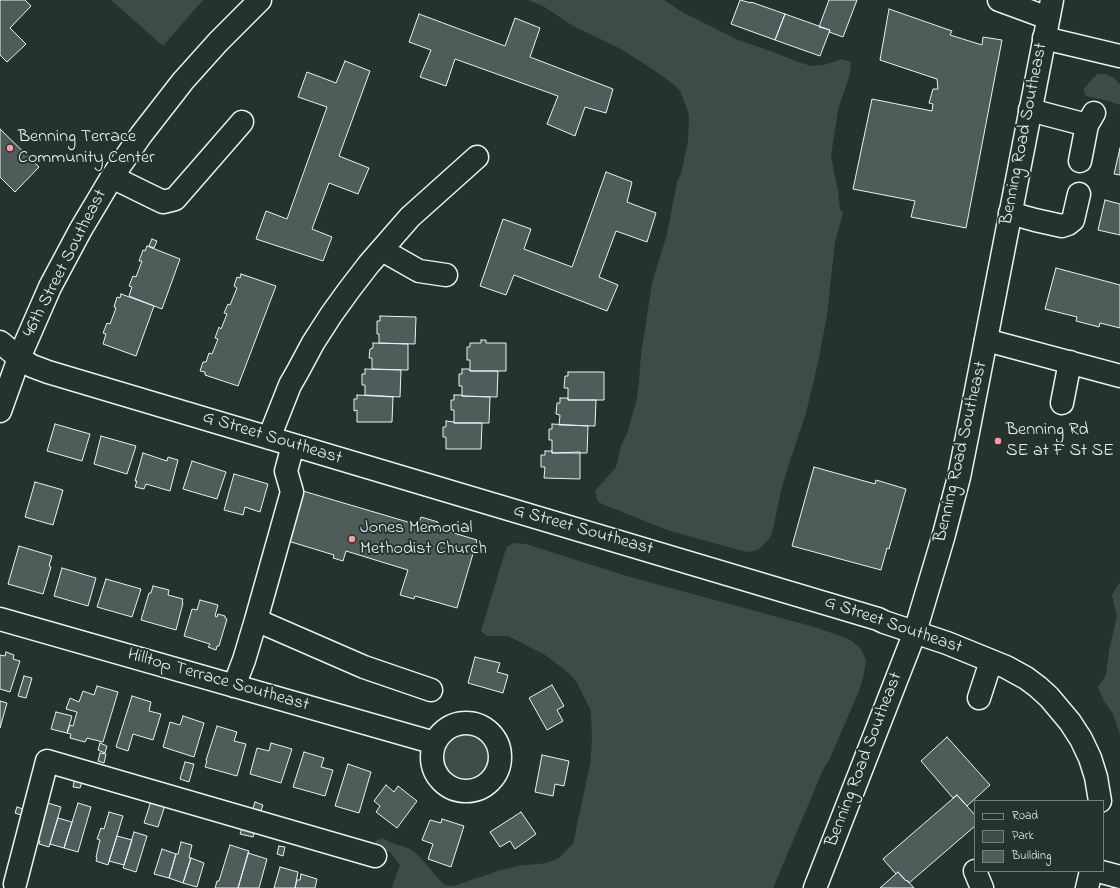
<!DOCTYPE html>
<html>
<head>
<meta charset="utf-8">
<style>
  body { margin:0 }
  #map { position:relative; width:1120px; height:888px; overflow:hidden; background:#26332d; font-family:"Indie Flower",sans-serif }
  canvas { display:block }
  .legend { position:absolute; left:974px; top:800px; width:130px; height:72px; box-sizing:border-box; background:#26332d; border:1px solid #747f7e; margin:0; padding:5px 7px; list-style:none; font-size:12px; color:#e8f1f8 }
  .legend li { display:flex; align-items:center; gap:8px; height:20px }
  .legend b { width:20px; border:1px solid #747f7e }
</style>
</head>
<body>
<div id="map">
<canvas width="1120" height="888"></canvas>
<ul class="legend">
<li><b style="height:5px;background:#26332d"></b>Road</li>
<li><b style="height:11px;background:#3e4b47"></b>Park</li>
<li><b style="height:11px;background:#505c59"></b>Building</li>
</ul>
</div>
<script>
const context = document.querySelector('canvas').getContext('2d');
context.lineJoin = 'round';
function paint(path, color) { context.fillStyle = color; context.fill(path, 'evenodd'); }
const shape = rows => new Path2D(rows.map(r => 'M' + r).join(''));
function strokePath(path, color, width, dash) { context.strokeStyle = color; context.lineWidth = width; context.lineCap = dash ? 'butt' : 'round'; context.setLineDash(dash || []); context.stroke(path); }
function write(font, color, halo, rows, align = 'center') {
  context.font = font + ' "Indie Flower",sans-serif'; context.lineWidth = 4; context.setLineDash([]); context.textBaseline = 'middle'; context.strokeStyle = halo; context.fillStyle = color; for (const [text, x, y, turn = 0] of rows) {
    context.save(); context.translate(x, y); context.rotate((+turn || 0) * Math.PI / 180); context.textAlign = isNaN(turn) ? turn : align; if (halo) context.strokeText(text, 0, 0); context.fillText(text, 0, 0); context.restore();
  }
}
const green = shape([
  [111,0,203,0,163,46],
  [528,0,664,0,682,12,738,40,776,53,801,63,812,66,823,65,842,59,851,62,850,74,838,110,831,156,838,191,840,209,843,213,835,242,827,315,819,358,806,413,788,467,781,491,773,529,769,539,758,550,749,552,739,550,667,530,600,503,597,500,595,491,616,467,621,446,628,431,637,398,639,382,641,355,652,283,667,234,677,182,681,174,688,141,689,116,687,109,680,91,673,84,658,73,621,49,573,26,543,6],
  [1098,74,1106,74,1114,78,1120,85,1120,105,1109,101,1086,96,1084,92,1084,89,1093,78],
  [514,543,526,544,630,577,811,626,841,636,852,641,861,649,866,660,864,674,859,691,829,760,823,770,773,888,392,888,395,878,400,865,390,852,380,849,375,841,382,838,392,843,410,849,419,856,444,885,453,886,501,870,518,866,547,863,559,858,573,844,590,764,592,741,591,711,576,681,564,669,545,655,508,636,487,636,481,631,504,555,507,547],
  [1120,582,1120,734,1113,714,1104,701,1098,687,1106,675,1109,651,1117,616,1112,595],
  '444 758a23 23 0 1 1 46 0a23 23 0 1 1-46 0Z'
]);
const building = shape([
  [0,0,25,0,31,6,10,28,26,44,7,62,0,55,0,0],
  [740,0,751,3,751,2,785,14,775,40,731,24,740,0],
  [829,0,857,0,843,37,829,32,830,30,819,27,829,0],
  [889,9,952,31,950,35,982,45,983,37,1002,40,966,228,911,217,915,201,853,189,872,99,932,111,933,104,929,103,933,89,938,89,937,79,880,60,889,9],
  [419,14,505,46,515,18,540,28,530,57,613,89,606,113,585,107,575,136,547,124,558,96,455,59,446,86,420,77,431,50,409,42,419,14],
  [785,14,830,30,820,56,775,40,785,14],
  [345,61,370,71,339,156,369,168,358,194,329,183,312,229,332,237,323,261,256,239,266,211,287,219,327,107,298,97,307,72,336,83,345,61],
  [0,129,39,167,15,192,0,177,0,129],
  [1120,148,1120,175,1114,174,1120,148],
  [606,172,632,182,627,202,656,213,647,242,616,231,599,277,618,285,607,311,514,275,506,295,480,286,503,219,531,229,524,249,572,267,606,172],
  [1105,200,1120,204,1120,235,1098,230,1105,200],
  [152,239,157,241,154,248,149,246,152,239],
  [147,246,180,259,162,309,129,296,132,287,129,286,133,276,136,277,142,261,139,261,143,250,145,251,147,246],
  [1056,268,1120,285,1120,328,1100,323,1099,327,1076,321,1077,317,1045,309,1056,268],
  [241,274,276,286,238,386,205,375,205,372,200,371,203,362,206,362,209,353,212,354,218,339,215,338,219,327,221,329,227,314,224,313,228,304,230,305,237,288,234,286,237,277,240,278,241,274],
  [121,294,154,306,136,356,103,344,106,334,103,333,107,323,110,324,116,308,114,307,117,297,120,298,121,294],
  [380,316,416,317,415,344,379,343,379,334,377,334,377,321,380,321,380,316],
  [481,340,486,340,486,343,506,343,506,371,470,371,470,360,467,360,467,347,470,347,470,343,481,343,481,340],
  [373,343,408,344,408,370,372,369,372,358,369,358,370,349,373,348,373,343],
  [365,369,401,370,400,397,365,395,365,385,362,385,362,374,365,374,365,369],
  [462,369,469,369,470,371,498,371,497,397,462,396,462,386,459,386,459,374,462,374,462,369],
  [568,372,604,372,604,400,568,400,568,388,564,388,565,376,568,376,568,372],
  [357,395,393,397,392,422,357,422,357,410,354,411,354,399,357,399,357,395],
  [454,395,462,395,462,396,490,397,489,423,454,423,454,410,451,410,451,400,454,400,454,395],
  [560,398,568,398,568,400,596,400,595,426,559,425,560,415,556,414,557,403,560,403,560,398],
  [446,421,454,422,454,423,482,423,481,449,446,449,446,437,443,437,443,427,446,427,446,421],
  [55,424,90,434,82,461,47,451,55,424],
  [552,424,588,426,587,453,552,453,552,440,549,440,549,429,552,429,552,424],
  [101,436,136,446,127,474,94,464,101,436],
  [545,451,552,451,552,453,580,452,580,479,544,478,545,467,541,467,541,455,545,455,545,451],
  [143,453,167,461,168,457,178,460,170,491,146,484,144,489,135,487,137,481,135,481,143,453],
  [192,461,226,472,217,499,183,489,192,461],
  [814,467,875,484,876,480,906,489,889,549,887,548,881,570,792,546,814,467],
  [234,474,268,484,260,512,245,507,243,515,224,510,234,474],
  [35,482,63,490,53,525,25,517,35,482],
  [303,491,418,525,421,517,438,522,437,528,477,540,457,608,415,596,414,599,400,595,408,570,346,551,343,561,333,558,334,555,288,541,303,491],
  [19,546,52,556,49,566,51,567,43,594,8,584,19,546],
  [62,568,96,578,88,606,54,596,62,568],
  [106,579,141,589,132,617,97,607,106,579],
  [153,586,169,590,168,595,183,599,182,602,183,603,176,630,141,620,149,593,151,593,153,586],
  [200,600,218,605,215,616,217,617,218,614,225,616,225,618,227,619,219,646,217,646,216,650,208,647,210,644,184,636,192,609,197,610,200,600],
  [6,652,14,655,13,659,20,661,10,692,0,689,0,655,5,656,6,652],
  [475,657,500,663,497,672,508,675,503,693,468,683,475,657],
  [24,676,32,678,26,698,18,696,24,676],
  [552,685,564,706,557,710,563,721,547,730,529,698,552,685],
  [97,686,118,692,103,742,87,738,85,742,70,738,71,734,67,733,70,725,73,726,77,712,66,709,70,698,79,702,83,691,94,695,97,686],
  [132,696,151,702,149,711,161,714,153,740,133,734,128,751,116,747,132,696],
  [0,701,7,703,0,728,0,701],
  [56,712,72,716,67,733,51,729,56,712],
  [183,716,204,723,194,757,163,747,170,722,180,725,183,716],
  [217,726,237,732,234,741,246,744,237,776,205,767,207,761,206,760,217,726],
  [947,737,990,785,967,806,957,795,953,798,921,761,947,737],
  [100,743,107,746,105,753,98,750,100,743],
  [271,743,292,749,281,783,250,774,257,748,269,751,271,743],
  [304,752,324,758,321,767,333,770,325,796,293,787,304,752],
  [100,753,106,754,104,763,98,761,100,753],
  [542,755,569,761,564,786,555,784,553,796,535,792,542,755],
  [185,762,194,764,189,782,180,779,185,762],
  [348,764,371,772,359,813,335,806,348,764],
  [75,778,83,779,80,788,73,787,75,778],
  [386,785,394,792,398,786,417,801,397,828,376,812,380,806,374,801,386,785],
  [957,795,975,815,975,826,909,883,907,880,906,881,898,872,896,874,883,859,957,795],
  [151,801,165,805,158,827,144,823,151,801],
  [255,802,263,805,260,813,252,811,255,802],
  [48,803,61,807,49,847,39,844,40,841,37,840,48,803],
  [78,803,91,807,78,852,64,848,78,803],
  [17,807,23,809,21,815,15,813,17,807],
  [109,812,123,816,108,865,96,861,97,857,96,857,100,840,97,839,101,828,104,829,109,812],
  [521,812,536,834,515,849,510,841,500,847,490,832,521,812],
  [58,818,72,822,64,848,50,844,58,818],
  [442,819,464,826,451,867,428,859,433,844,422,840,430,820,441,823,442,819],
  [243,825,256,829,253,837,240,834,243,825],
  [134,832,147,836,136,872,123,868,134,832],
  [117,836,132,840,124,865,109,861,117,836],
  [181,842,192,845,189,858,191,858,183,883,169,878,176,854,178,854,181,842],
  [230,845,249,851,238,888,215,888,217,881,219,881,230,845],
  [279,846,285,847,283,856,277,854,279,846],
  [162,849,176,854,169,878,154,874,162,849],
  [248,853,267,859,259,888,238,888,248,853],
  [191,858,204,863,197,887,183,883,191,858],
  [280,867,298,872,295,888,274,888,280,867],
  [898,872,906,881,907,880,914,888,880,888,898,872],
  [301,874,317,879,315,888,295,888,297,880,300,880,301,874]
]);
const minor = shape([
  [999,0,1048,18],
  [1044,38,1120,56],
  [1030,110,1087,125],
  [1080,161,1087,125,1094,113],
  [112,177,163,202,175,199,242,122],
  [1010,213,1035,220,1062,226,1068,224,1073,220,1079,194],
  [382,250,419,271,446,275],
  [986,340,1120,376],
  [0,342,19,358,32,366,48,372,878,619,884,622,947,643,1006,667,1026,678,1038,687,1049,697,1070,722,1081,739,1090,758,1096,777,1100,801],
  [1062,403,1070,362],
  [0,411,19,358,50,287,81,229,112,177,141,135,183,81,218,42,260,0],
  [269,438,290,385,298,371,313,343,331,315,349,290,369,264,410,217,477,157],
  [0,619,435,743],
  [256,620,292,492,286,471,293,445],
  [234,686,244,660,256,620,364,667,431,690],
  [979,698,991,661],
  '432 757a34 34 0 1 1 68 0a34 34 0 1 1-68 0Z',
  [975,871,982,888],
  [1098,871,1120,877],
  [15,884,47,761,375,856],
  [1087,888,1091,871]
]);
const major = shape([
  [815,888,915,632,943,538,959,477,968,432,1052,0]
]);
const markers = [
  [10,148,4,"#ff9aa2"],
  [998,441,4,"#ff9aa2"],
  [352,539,4,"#ff9aa2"]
];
const streetNames = [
  ["Benning Road Southeast",1025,134,-79],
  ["46th Street Southeast",66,264,-63],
  ["G Street Southeast",272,439,17],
  ["Benning Road Southeast",962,452,-77],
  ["G Street Southeast",583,531,16],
  ["G Street Southeast",893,626,19],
  ["Hilltop Terrace Southeast",218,681,16],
  ["Benning Road Southeast",865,760,-69]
];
const poiNames = [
  ["Benning Terrace",18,138],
  ["Community Center",18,159],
  ["Benning Rd",1006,431],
  ["SE at F St SE",1006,452],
  ["Jones Memorial",360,529],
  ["Methodist Church",360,550]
];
paint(green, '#3e4b47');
paint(building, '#505c59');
strokePath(building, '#e8f1f8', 1);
strokePath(minor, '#e8f1f8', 25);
strokePath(major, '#e8f1f8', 25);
strokePath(minor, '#26332d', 22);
strokePath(major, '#26332d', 22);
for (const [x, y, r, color] of markers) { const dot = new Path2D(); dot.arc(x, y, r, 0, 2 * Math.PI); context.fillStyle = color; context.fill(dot); strokePath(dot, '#26332d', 1.5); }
write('18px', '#e8f1f8', '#26332d', streetNames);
write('18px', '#e8f1f8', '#26332d', poiNames, 'left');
</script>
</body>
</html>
